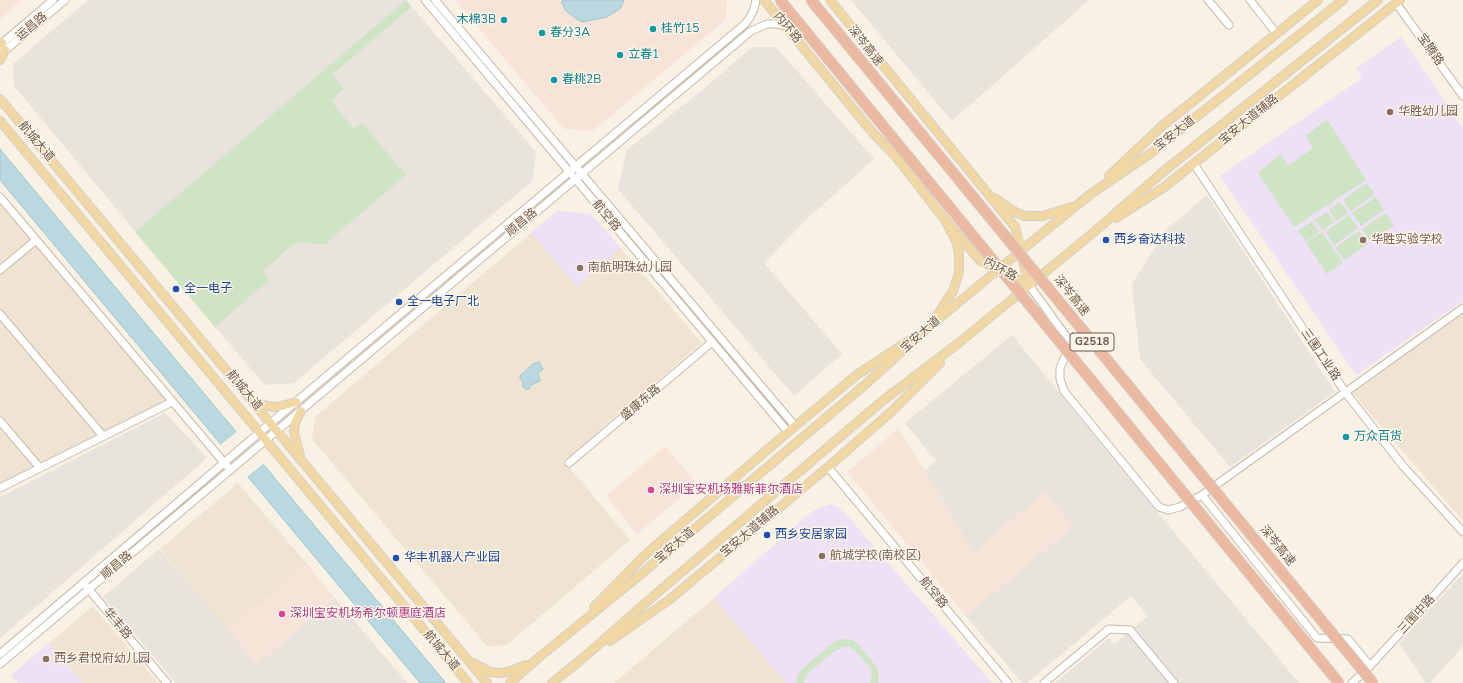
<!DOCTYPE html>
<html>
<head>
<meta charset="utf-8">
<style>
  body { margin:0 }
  canvas { display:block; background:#f9f1e3 }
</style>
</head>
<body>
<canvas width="1463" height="683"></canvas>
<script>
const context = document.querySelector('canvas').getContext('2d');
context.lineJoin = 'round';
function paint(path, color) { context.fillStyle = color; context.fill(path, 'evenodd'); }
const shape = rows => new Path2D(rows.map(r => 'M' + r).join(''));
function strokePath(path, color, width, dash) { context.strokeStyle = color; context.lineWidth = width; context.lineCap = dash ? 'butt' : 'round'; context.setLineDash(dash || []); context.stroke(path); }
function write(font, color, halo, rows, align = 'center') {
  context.font = font + ' "Nunito Sans","Noto Sans SC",sans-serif'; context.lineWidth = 3; context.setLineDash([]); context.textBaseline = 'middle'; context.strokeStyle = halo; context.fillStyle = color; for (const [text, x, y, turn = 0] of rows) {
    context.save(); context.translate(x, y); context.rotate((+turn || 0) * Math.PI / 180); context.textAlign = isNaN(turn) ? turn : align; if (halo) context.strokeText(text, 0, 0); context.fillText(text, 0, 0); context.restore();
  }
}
const residential = shape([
  [0,197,172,402,0,488],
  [557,211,591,214,702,343,564,461,630,540,508,644,488,647,312,439,316,416],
  [1463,308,1463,521,1349,389],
  [238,483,307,564,228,631,160,549],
  [714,598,786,683,614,683],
  [93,606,158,683,82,683,49,643]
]);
const commercial = shape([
  [0,0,22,0,0,19],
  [455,0,727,0,726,19,593,131,564,129],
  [899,428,973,553,1045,492,1074,527,966,616,847,472],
  [665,446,697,484,637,534,606,496],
  [307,564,335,598,257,664,228,631]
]);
const industrial = shape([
  [88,0,406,0,536,152,532,181,294,383,265,385,215,327,14,86,13,64],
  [851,0,1089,0,952,121],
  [752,47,776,47,874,159,809,217,764,263,842,354,794,396,618,189,627,150,700,92],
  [1207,195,1335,392,1230,467,1140,359,1132,284,1165,231],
  [1012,335,1101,444,1299,683,1055,683,1109,638,1114,644,1148,616,1131,596,1027,683,1022,683,966,616,1073,527,1045,492,973,553,925,471,936,461,905,423],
  [165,413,207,458,0,638,0,497],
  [159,549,257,664,335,598,407,683,176,683,103,597],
  [1463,574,1463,646,1430,683,1426,683,1399,643]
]);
const education = shape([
  [1401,37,1463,128,1463,301,1356,375,1220,176,1362,78,1356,68],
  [557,211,591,214,621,248,577,287,531,232],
  [832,504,838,507,846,514,992,683,786,683,714,598,810,513,818,508],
  [49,643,82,683,18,683,11,675]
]);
const green = shape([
  [406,0,411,7,333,74,344,89,331,101,354,129,362,123,406,175,325,244,296,242,263,271,269,280,215,327,135,232],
  [1327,119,1366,180,1294,227,1258,173,1280,155,1289,165,1313,148,1306,136],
  [1367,183,1375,194,1351,211,1343,200],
  [1376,197,1384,210,1361,226,1352,213],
  [1340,202,1348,213,1336,221,1329,210],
  [1327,212,1334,222,1323,231,1315,220],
  [1386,213,1394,225,1371,242,1362,229],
  [1349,215,1358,228,1334,245,1325,232],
  [1312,221,1319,232,1306,242,1298,231],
  [1359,231,1368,244,1344,260,1335,248],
  [1322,232,1343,263,1327,274,1306,243],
  [841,639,852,640,858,644,878,669,879,677,878,683,870,683,872,676,870,667,855,651,850,647,844,647,836,650,809,672,805,677,804,683,797,683,797,677,801,670,834,642]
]);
const water = shape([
  [563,0,624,0,621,8,607,17,583,22,578,20,566,11,561,2,563,0],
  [0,149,445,682,444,683,420,683,0,180,0,149],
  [539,362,543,369,538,373,540,381,531,385,529,389,526,389,523,387,523,383,520,378,520,376,533,364,539,362]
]);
const pier = shape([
  [238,431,264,463,246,478,219,446]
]);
const minor = shape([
  [425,0,788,432],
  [435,0,795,426],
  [1208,0,1229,25],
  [1250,0,1276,33],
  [1396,3,1463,96],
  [0,45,53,0],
  [2,53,65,0],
  [1194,164,1345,392,1403,466,1463,532],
  [0,197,227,466],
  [0,270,36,240],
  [1029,285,1071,343,1060,368,1060,379,1064,391,1159,507,1168,510,1180,507,1202,495,1463,308],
  [0,314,103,436],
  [0,421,40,468],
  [569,463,712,342],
  [828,467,1008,683],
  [0,488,172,402],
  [1202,495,1317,638,1348,639,1370,666],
  [86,586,167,683],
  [0,654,253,438,745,24,750,17,754,9,756,0],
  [0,664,751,31,767,24,777,24,786,26],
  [1044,683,1109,629,1130,630,1174,683],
  [1352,683,1370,666,1403,630,1463,563]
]);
const major = shape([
  [764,0,873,133,896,157,945,220,977,257,981,261,1029,285],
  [830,0,1015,227,1029,285],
  [0,44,2,43],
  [0,60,5,50],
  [0,99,487,683],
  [0,121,468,683],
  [1109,176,1161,127,1318,0],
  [995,198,1015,212,1025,216,1043,216,1071,207],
  [1116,218,1163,188,1400,0],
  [935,319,953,291,959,273,959,254,957,243,945,220],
  [254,402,267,406,275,407,281,406,296,402],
  [300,455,295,437,294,430,295,423,301,411],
  [594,607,646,554,788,432,858,374,910,340],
  [610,641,669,600,828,467,891,412,940,363],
  [473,663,490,672,500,673,508,672,526,665],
  [510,683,537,659,640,575,867,383,930,326,1034,240,1092,193,1151,153,1343,0],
  [552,683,582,659,657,593,881,402,960,342,1094,232,1164,171,1378,0]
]);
const highwayBridge = shape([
  [780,0,1339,683],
  [811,0,1373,683]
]);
const markers = [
  [504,20,4,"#0f9aa8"],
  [653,29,4,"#0f9aa8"],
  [542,33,4,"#0f9aa8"],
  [620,55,4,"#0f9aa8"],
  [554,80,4,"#0f9aa8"],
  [1390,112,4,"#8d6e63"],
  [1106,240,4,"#1a4fb4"],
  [1363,240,4,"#8d6e63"],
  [580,268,4,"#8d6e63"],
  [176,289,4,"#1a4fb4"],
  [399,302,4,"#1a4fb4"],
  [1346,437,4,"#0f9aa8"],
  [651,490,4,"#d1479c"],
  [767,535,4,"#1a4fb4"],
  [822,556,4,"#8d6e63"],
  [396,558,4,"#1a4fb4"],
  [282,614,4,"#d1479c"],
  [46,659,4,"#8d6e63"]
];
const shields = [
  [1092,342,44]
];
const shieldNames = [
  ["G2518",1092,342]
];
const cultureNames = [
  ["木棉3B",496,20,"right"],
  ["桂竹15",661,29],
  ["春分3A",550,33],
  ["立春1",628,55],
  ["春桃2B",562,80],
  ["万众百货",1354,437]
];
const streetNames = [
  ["运昌路",32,27,-40],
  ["内环路",787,28,50],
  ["深岑高速",865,46,51],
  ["宝腾路",1430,50,55],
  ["宝安大道辅路",1249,120,-39],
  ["宝安大道",1175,134,-38],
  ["航城大道",36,142,50],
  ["航空路",606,216,50],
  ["顺昌路",522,223,-40],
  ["内环路",1000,270,28],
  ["深岑高速",1071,296,51],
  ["宝安大道",921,335,-41],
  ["三围工业路",1320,355,56],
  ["航城大道",244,391,50],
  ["盛康东路",641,403,-40],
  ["宝安大道辅路",750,532,-40],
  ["宝安大道",675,546,-40],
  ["深岑高速",1277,546,51],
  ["顺昌路",117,566,-40],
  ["航空路",933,593,50],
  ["三围中路",1417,615,-48],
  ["华丰路",117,624,50],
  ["航城大道",441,651,50]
];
const educationNames = [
  ["华胜幼儿园",1398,112],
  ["华胜实验学校",1371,240],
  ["南航明珠幼儿园",588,268],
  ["航城学校(南校区)",830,556],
  ["西乡君悦府幼儿园",54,659]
];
const transitNames = [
  ["西乡奋达科技",1114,240],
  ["全一电子",184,289],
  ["全一电子厂北",407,302],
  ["西乡安居家园",775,535],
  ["华丰机器人产业园",404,558]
];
const hotelNames = [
  ["深圳宝安机场雅斯菲尔酒店",659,490],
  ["深圳宝安机场希尔顿惠庭酒店",290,614]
];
paint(residential, '#efe3d2');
paint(commercial, '#f8e3d8');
paint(industrial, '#e8e3dd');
paint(education, '#eee0f5');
paint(green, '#cfe4c4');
paint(water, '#bad8df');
strokePath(water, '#a2c6d0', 1);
paint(pier, '#f9f1e3');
strokePath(minor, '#c8b9ab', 9);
strokePath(major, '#d6d1cd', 10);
strokePath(minor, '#fff', 7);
strokePath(major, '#f0d7a3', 8);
strokePath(highwayBridge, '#d6d1cd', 12, []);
strokePath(highwayBridge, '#ebb8a1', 10);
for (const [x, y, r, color] of markers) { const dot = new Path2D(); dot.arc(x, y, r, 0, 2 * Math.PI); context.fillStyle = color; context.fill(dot); strokePath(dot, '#fcf5e8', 1.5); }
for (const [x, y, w] of shields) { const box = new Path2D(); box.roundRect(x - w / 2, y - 9, w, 18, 3); context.fillStyle = '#fcf5e8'; context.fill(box); strokePath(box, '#6d5a4c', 1); }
write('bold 11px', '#6d5a4c', null, shieldNames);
write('12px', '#0d838f', '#fcf5e8', cultureNames, 'left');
write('12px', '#6d5a4c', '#fcf5e8', streetNames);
write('12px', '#785e54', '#fcf5e8', educationNames, 'left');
write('12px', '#164399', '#fcf5e8', transitNames, 'left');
write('12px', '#b23c85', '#fcf5e8', hotelNames, 'left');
</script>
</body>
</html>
